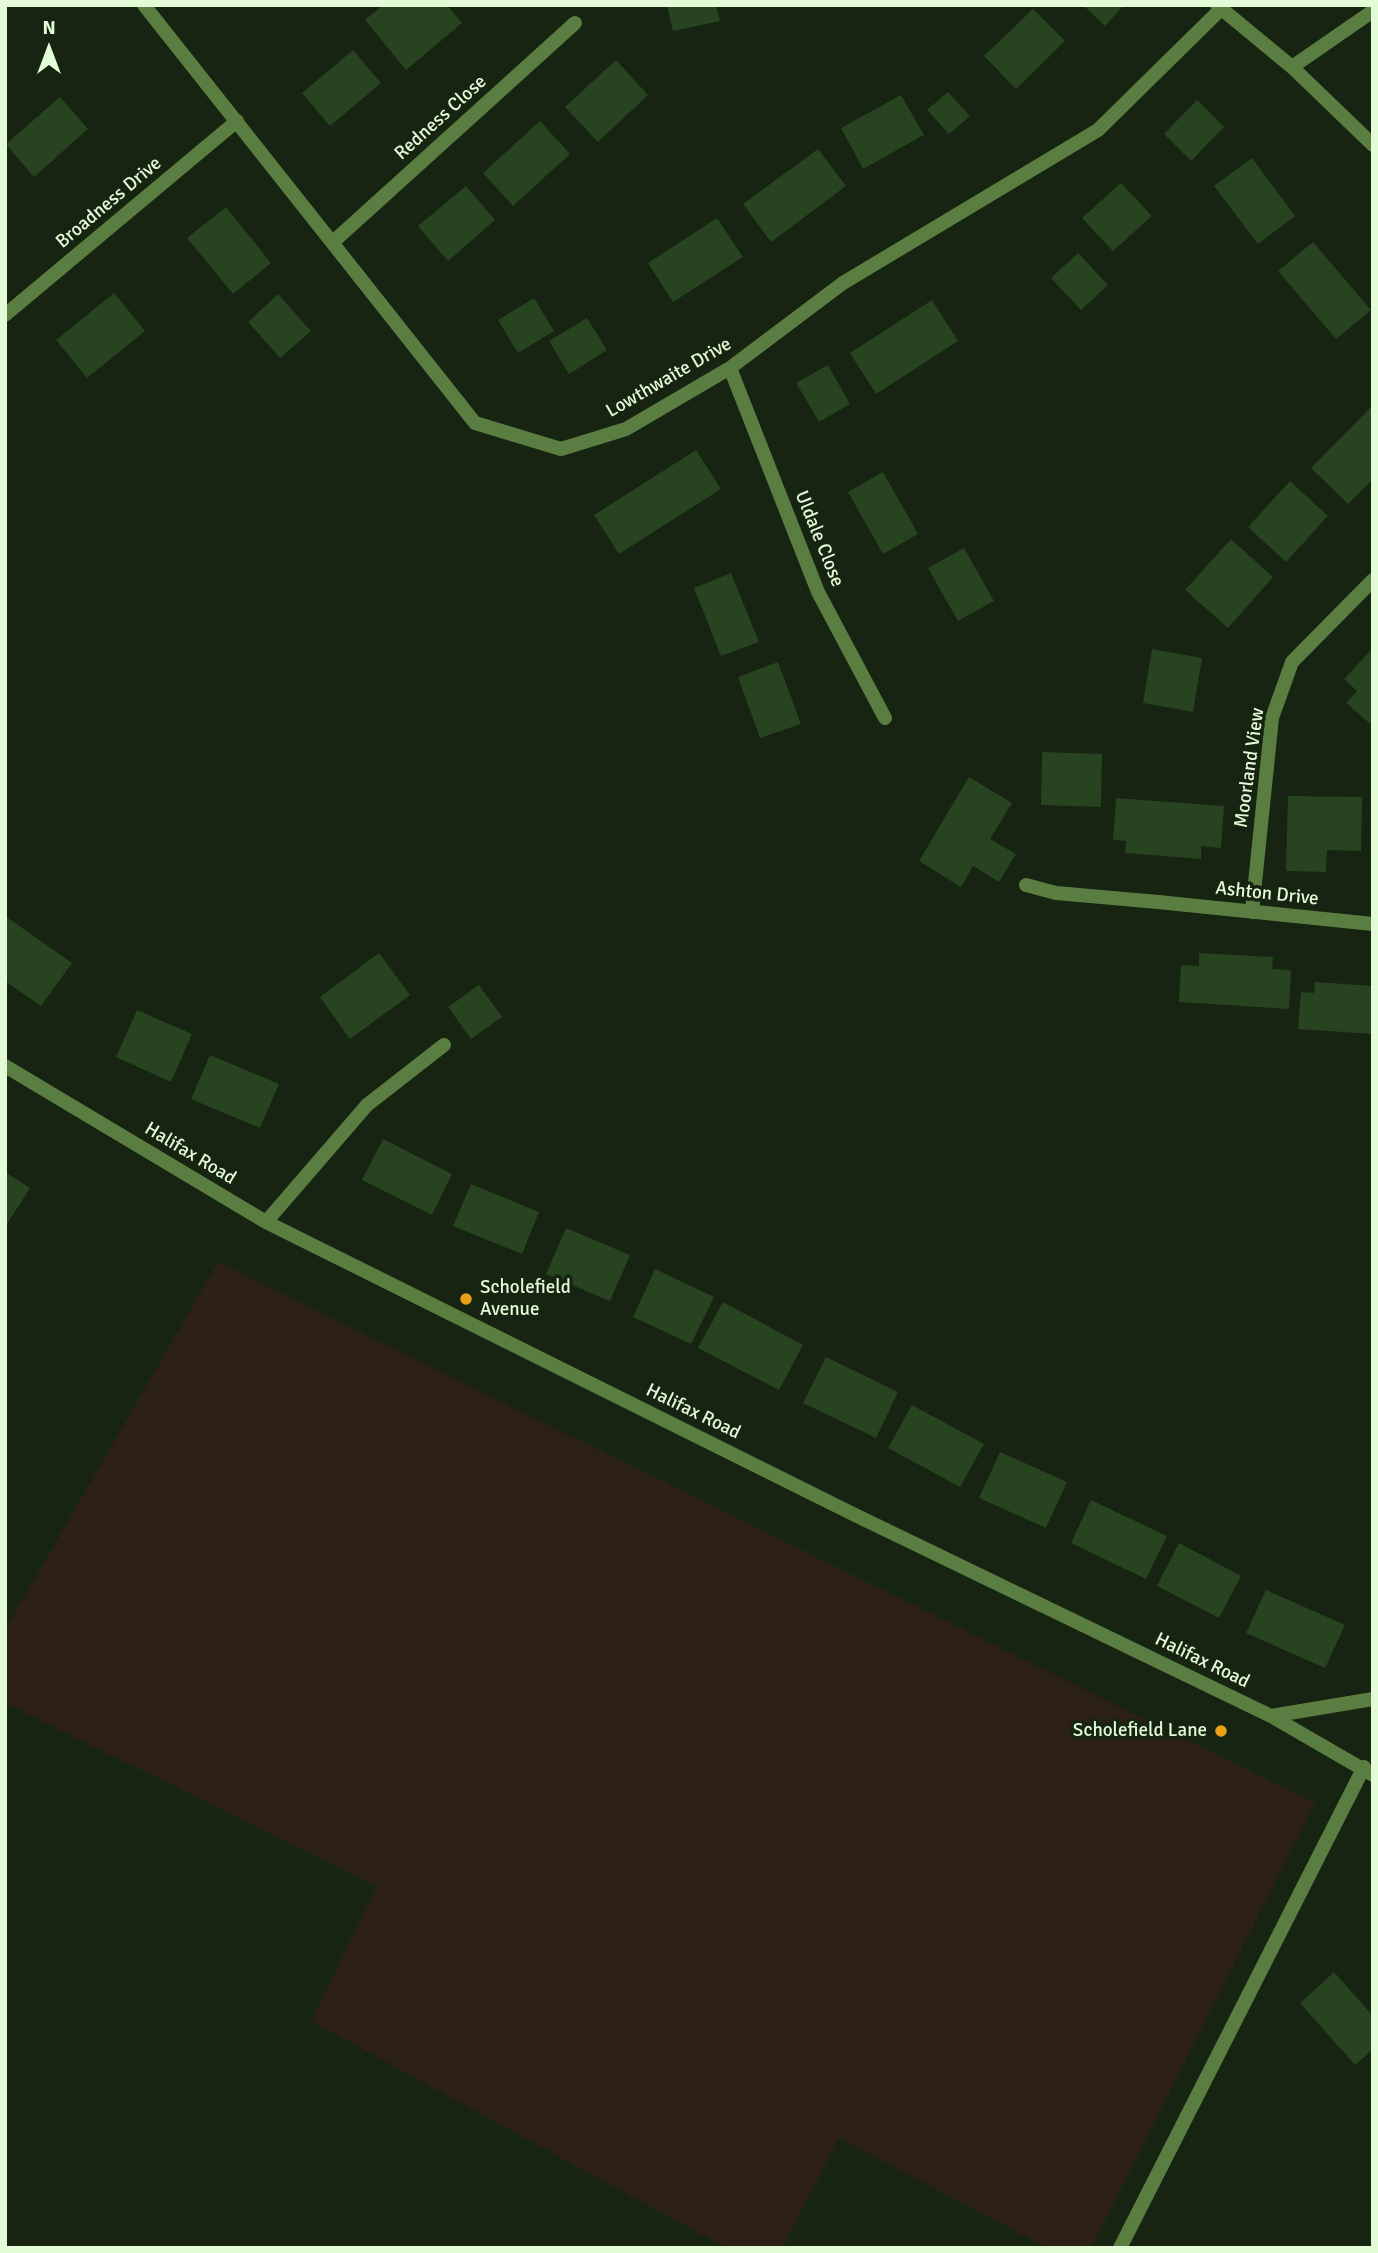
<!DOCTYPE html>
<html>
<head>
<meta charset="utf-8">
<style>
  body { margin:0 }
  #map { position:relative; width:1378px; height:2253px; overflow:hidden; background:#162411; font-family:Signika,sans-serif }
  canvas { display:block }
  .frame { position:absolute; inset:0; border:7px solid #e3fbd7; pointer-events:none }
  .north { position:absolute; left:14px; top:14px; width:70px; height:70px; -webkit-text-stroke:5px #162411; paint-order:stroke; rotate:0deg; font-size:19px; font-weight:700; line-height:28px; text-align:center; color:#e3fbd7 }
  .north::after { content:''; display:block; margin:auto; width:24px; height:32px; background:#e3fbd7; clip-path:polygon(50% 0,100% 100%,50% 72%,0 100%) }
</style>
</head>
<body>
<div id="map">
<canvas width="1378" height="2253"></canvas>
<div class="frame"></div>
<div class="north">N</div>
</div>
<script>
const context = document.querySelector('canvas').getContext('2d');
context.lineJoin = 'round';
function paint(path, color) { context.fillStyle = color; context.fill(path, 'evenodd'); }
const shape = rows => new Path2D(rows.map(r => 'M' + r).join(''));
function strokePath(path, color, width, dash) { context.strokeStyle = color; context.lineWidth = width; context.lineCap = dash ? 'butt' : 'round'; context.setLineDash(dash || []); context.stroke(path); }
function write(font, color, halo, rows, align = 'center') {
  context.font = font + ' Signika,sans-serif'; context.lineWidth = 7; context.setLineDash([]); context.textBaseline = 'middle'; context.strokeStyle = halo; context.fillStyle = color; for (const [text, x, y, turn = 0] of rows) {
    context.save(); context.translate(x, y); context.rotate((+turn || 0) * Math.PI / 180); context.textAlign = isNaN(turn) ? turn : align; if (halo) context.strokeText(text, 0, 0); context.fillText(text, 0, 0); context.restore();
  }
}
const green = shape([
  [218,1262,1315,1803,1091,2248,1047,2248,839,2138,782,2248,726,2248,311,2021,377,1886,5,1703,5,1630]
]);
const building = shape([
  [383,5,447,5,462,23,406,70,365,20],
  [667,5,716,5,720,21,673,31],
  [1083,5,1124,5,1105,26],
  [1033,9,1065,41,1016,89,984,56],
  [353,50,381,83,330,126,302,93],
  [616,60,648,95,598,142,565,107],
  [948,92,970,116,949,134,927,110],
  [901,95,924,135,863,169,841,128],
  [60,97,88,129,34,177,6,144],
  [1197,100,1224,127,1191,161,1164,134],
  [540,121,570,154,513,206,483,173],
  [818,149,846,186,771,242,743,204],
  [1252,158,1295,216,1258,244,1214,186],
  [1121,183,1152,216,1113,251,1082,218],
  [466,186,495,220,448,261,418,226],
  [226,207,271,263,233,294,187,238],
  [717,218,743,257,673,302,648,263],
  [1313,242,1371,310,1336,339,1278,271],
  [1078,253,1108,285,1081,310,1051,278],
  [114,293,145,331,87,378,56,340],
  [278,294,311,331,280,358,248,322],
  [534,298,554,331,518,353,498,320],
  [932,300,958,341,876,394,850,353],
  [587,318,607,350,569,374,549,341],
  [828,365,850,404,819,422,796,383],
  [1373,405,1373,479,1348,504,1311,468],
  [696,450,721,489,619,554,594,515],
  [883,472,918,534,883,554,848,492],
  [1290,481,1328,516,1286,562,1248,527],
  [1231,539,1273,577,1228,628,1185,590],
  [964,548,994,601,958,621,928,568],
  [731,573,759,642,721,656,694,588],
  [1373,648,1373,726,1346,703,1357,691,1344,679],
  [1152,649,1202,658,1193,712,1143,703],
  [778,662,801,724,760,738,738,677],
  [1042,752,1102,754,1101,807,1041,805],
  [969,777,1012,803,990,839,1016,854,999,882,973,866,961,887,919,861],
  [1288,796,1362,797,1361,851,1327,850,1326,872,1286,871],
  [1116,798,1224,806,1221,848,1201,846,1201,859,1125,853,1126,841,1113,840],
  [5,916,72,963,41,1006,5,981],
  [379,953,410,995,350,1039,320,997],
  [1199,953,1273,957,1272,969,1291,970,1289,1009,1179,1002,1181,965,1199,966],
  [1315,982,1373,986,1373,1034,1298,1029,1301,992,1314,993],
  [479,985,502,1017,471,1039,448,1007],
  [137,1010,192,1034,171,1082,116,1057],
  [210,1055,279,1084,260,1128,191,1099],
  [383,1139,452,1174,432,1215,362,1180],
  [5,1172,30,1188,5,1227],
  [471,1184,539,1212,522,1254,453,1226],
  [566,1228,630,1255,610,1301,546,1274],
  [655,1269,714,1297,691,1344,633,1317],
  [723,1302,803,1345,779,1390,698,1348],
  [826,1357,898,1392,876,1438,803,1403],
  [912,1405,984,1444,960,1487,888,1448],
  [1000,1452,1067,1482,1046,1528,979,1498],
  [1091,1500,1167,1536,1146,1579,1071,1543],
  [1179,1543,1241,1576,1219,1618,1157,1586],
  [1266,1590,1345,1625,1325,1668,1246,1633],
  [1334,1972,1373,2016,1373,2049,1355,2065,1300,2003]
]);
const service = shape([
  [1026,885,1056,893,1158,902]
]);
const minor = shape([
  [144,5,475,423,561,449,626,429,730,368,843,283,1098,130,1221,9],
  [1217,5,1292,67,1373,145],
  [1292,67,1373,11],
  [333,242,575,23],
  [5,315,237,121],
  [730,368,818,592,885,718],
  [1158,902,1373,924],
  [1252,912,1272,718,1292,662,1373,580],
  [5,1066,266,1222,853,1514,1271,1716,1373,1775],
  [266,1222,367,1105,444,1045],
  [1271,1716,1373,1699],
  [1120,2248,1364,1767]
]);
const markers = [
  [466,1299,7,"#e8a017"],
  [1221,1731,7,"#e8a017"]
];
const streetNames = [
  ["Redness Close",441,118,-42],
  ["Broadness Drive",109,203,-40],
  ["Lowthwaite Drive",669,378,-30],
  ["Uldale Close",819,539,68],
  ["Moorland View",1250,768,-82],
  ["Ashton Drive",1267,894,6],
  ["Halifax Road",190,1154,31],
  ["Halifax Road",693,1412,26],
  ["Halifax Road",1202,1661,26]
];
const poiNames = [
  ["Scholefield",480,1288],
  ["Avenue",480,1310],
  ["Scholefield Lane",1207,1731,"right"]
];
paint(green, '#2d2115');
paint(building, '#28431f');
strokePath(service, '#5a7e41', 14);
strokePath(minor, '#5a7e41', 14);
for (const [x, y, r, color] of markers) { const dot = new Path2D(); dot.arc(x, y, r, 0, 2 * Math.PI); context.fillStyle = color; context.fill(dot); strokePath(dot, '#162411', 2.5); }
write('19px', '#e3fbd7', '#162411', streetNames);
write('19px', '#e3fbd7', '#162411', poiNames, 'left');
</script>
</body>
</html>
